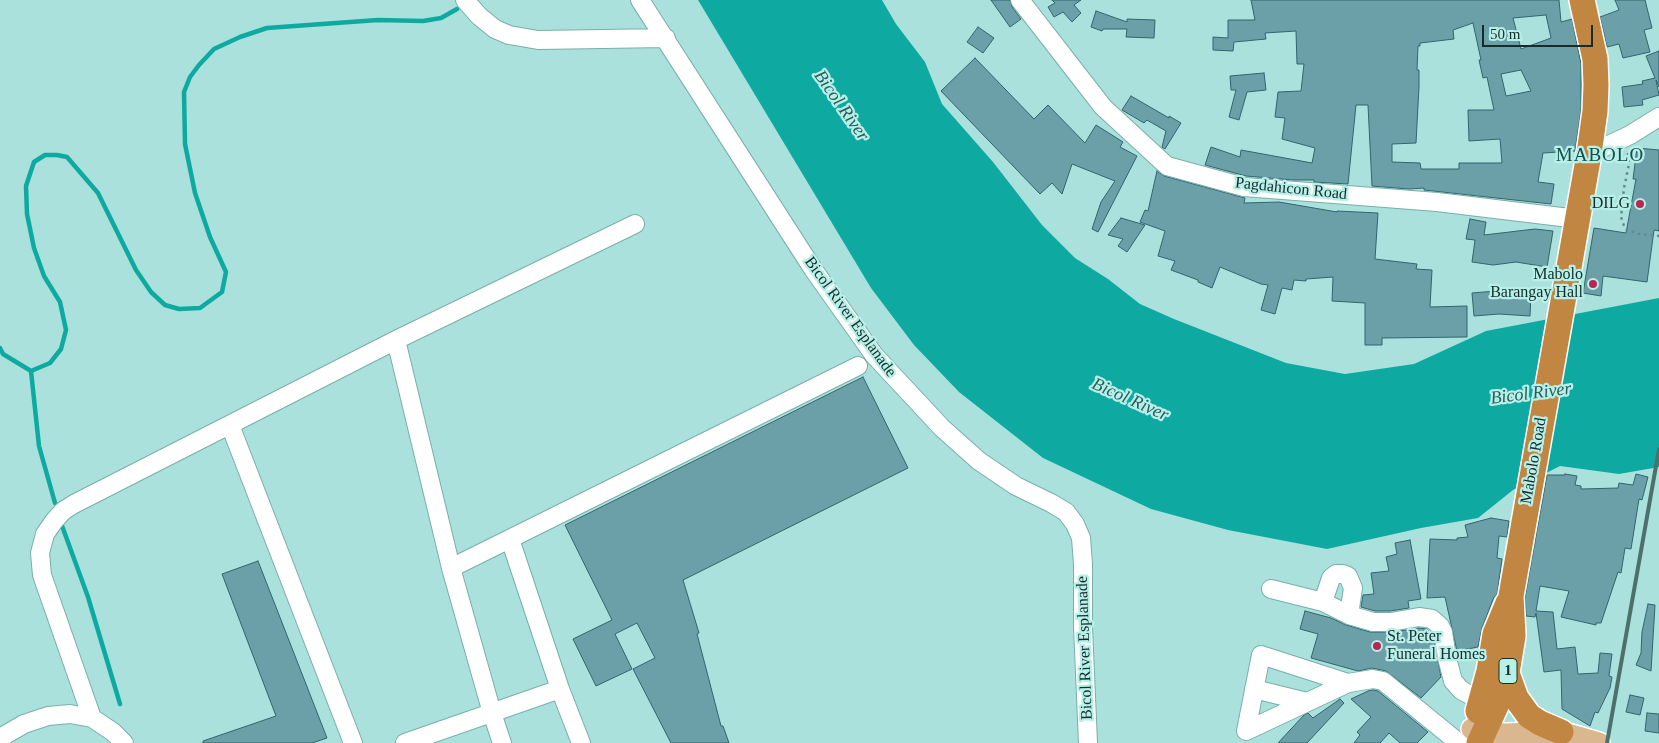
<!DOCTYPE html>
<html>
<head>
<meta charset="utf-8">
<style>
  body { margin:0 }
  #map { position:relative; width:1659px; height:743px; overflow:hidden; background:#aae1dc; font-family:"Times New Roman",serif }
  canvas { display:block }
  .scale { position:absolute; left:1482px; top:25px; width:111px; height:22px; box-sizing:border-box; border:2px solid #162c2a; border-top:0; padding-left:6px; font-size:15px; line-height:18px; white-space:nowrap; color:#162c2a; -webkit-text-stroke:4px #b7efe9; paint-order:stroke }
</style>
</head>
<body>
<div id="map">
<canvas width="1659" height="743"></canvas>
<div class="scale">50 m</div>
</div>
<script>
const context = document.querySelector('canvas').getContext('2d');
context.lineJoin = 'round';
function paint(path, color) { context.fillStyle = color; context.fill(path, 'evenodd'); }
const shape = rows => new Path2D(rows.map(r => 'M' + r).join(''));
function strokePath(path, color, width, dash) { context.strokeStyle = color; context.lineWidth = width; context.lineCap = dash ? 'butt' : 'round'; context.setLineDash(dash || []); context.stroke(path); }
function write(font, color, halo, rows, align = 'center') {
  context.font = font + ' "Times New Roman",serif'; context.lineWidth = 4.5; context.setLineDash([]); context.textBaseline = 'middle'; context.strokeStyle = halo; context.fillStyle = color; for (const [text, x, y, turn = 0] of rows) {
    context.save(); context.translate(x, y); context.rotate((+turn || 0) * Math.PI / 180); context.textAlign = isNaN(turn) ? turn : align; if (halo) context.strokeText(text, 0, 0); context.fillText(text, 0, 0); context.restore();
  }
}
const water = shape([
  [698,0,882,0,896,24,925,62,942,104,993,162,1042,225,1075,258,1108,279,1140,304,1174,319,1286,363,1345,374,1414,364,1486,331,1659,298,1659,467,1619,474,1560,466,1513,490,1478,518,1421,528,1327,549,1228,530,1151,509,1043,458,959,392,914,345,871,288]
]);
const stream = shape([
  [0,348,3,354,31,371,50,363,61,349,66,330,60,302,44,276,34,248,27,214,26,186,34,162,45,155,57,155,67,157,98,193,136,270,151,292,165,305,179,309,200,308,222,292,226,272,210,237,195,193,185,144,184,92,190,77,199,65,214,49,240,37,267,28,378,20,423,21,441,18,457,9],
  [31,371,39,446,55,503],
  [61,523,88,597,120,704]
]);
const building = shape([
  [991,0,1010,0,1012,7,1021,19,1010,27,991,0],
  [1052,0,1081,0,1074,5,1081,13,1072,22,1063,12,1054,17,1048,7,1055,3,1052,0],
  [1251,0,1559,0,1561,22,1572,19,1581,64,1581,110,1575,151,1543,153,1538,182,1554,184,1551,204,1424,190,1424,188,1409,189,1372,186,1368,105,1356,105,1348,184,1314,182,1314,180,1293,180,1246,176,1205,165,1211,147,1240,157,1241,150,1312,163,1315,148,1282,139,1285,118,1275,117,1278,92,1301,91,1304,64,1297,64,1296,31,1265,33,1266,39,1234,42,1233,51,1213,50,1213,37,1228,38,1228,20,1255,20,1251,0],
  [1546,15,1551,38,1521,49,1513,18,1546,15],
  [1473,23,1481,60,1479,60,1483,78,1487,77,1494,110,1468,110,1469,141,1500,139,1502,163,1459,163,1459,169,1421,169,1420,163,1392,162,1392,144,1416,143,1419,87,1419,70,1417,70,1418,46,1420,46,1420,43,1454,39,1453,30,1473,23],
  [1521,70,1531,91,1506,96,1501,74,1521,70],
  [1615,0,1645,0,1652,28,1644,30,1650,52,1623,58,1619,44,1607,47,1600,17,1619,10,1615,0],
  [1096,11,1127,22,1127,19,1155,20,1154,38,1126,37,1127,29,1103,29,1102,31,1091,27,1096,11],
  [978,27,994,38,983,53,967,42,978,27],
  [1659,51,1659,87,1656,80,1659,95,1642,100,1643,105,1624,107,1622,87,1643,84,1642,81,1655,78,1646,56,1659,51],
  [975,58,1034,119,1048,105,1085,143,1096,125,1123,142,1120,147,1137,156,1098,232,1092,229,1101,202,1115,181,1072,164,1062,194,1052,183,1040,194,941,91,975,58],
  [1264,73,1266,90,1247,92,1239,120,1229,117,1236,90,1231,90,1230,76,1264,73],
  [1131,96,1169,118,1169,116,1181,123,1165,149,1162,147,1166,131,1147,120,1144,123,1122,110,1131,96],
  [1637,148,1659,150,1659,231,1654,230,1647,282,1603,276,1601,296,1583,293,1594,228,1626,233,1636,179,1633,179,1637,148],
  [1157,171,1164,176,1245,198,1244,203,1279,202,1337,212,1337,211,1378,213,1375,259,1417,264,1416,269,1432,270,1430,307,1467,306,1467,337,1382,338,1382,345,1365,345,1365,303,1332,301,1333,277,1306,279,1306,281,1294,280,1292,290,1282,288,1275,314,1261,310,1268,285,1261,284,1220,267,1212,288,1198,282,1198,280,1171,270,1175,261,1158,256,1165,231,1140,222,1145,210,1148,211,1157,171],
  [1121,218,1145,225,1127,252,1118,246,1123,239,1108,235,1121,218],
  [1470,219,1486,222,1484,235,1535,229,1553,231,1547,267,1516,262,1493,265,1472,262,1475,240,1466,239,1470,219],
  [1496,291,1531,293,1530,316,1499,314,1474,316,1472,293,1496,291],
  [863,377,908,468,683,580,699,633,697,634,721,726,723,726,729,743,671,743,633,669,655,658,637,623,615,634,632,669,596,686,573,639,612,620,565,525,863,377],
  [1565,474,1577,476,1575,485,1581,486,1581,489,1618,488,1619,483,1633,485,1636,474,1648,477,1642,500,1639,499,1631,549,1625,548,1621,573,1618,572,1601,623,1596,623,1596,625,1561,617,1569,591,1540,586,1536,611,1553,612,1557,649,1575,647,1578,674,1598,673,1600,653,1612,654,1609,676,1612,677,1610,688,1598,713,1595,712,1590,726,1562,709,1561,670,1544,672,1536,613,1535,617,1526,616,1525,597,1547,475,1565,475,1565,474],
  [1491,518,1509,521,1507,537,1499,536,1497,558,1502,559,1497,595,1494,597,1482,628,1478,647,1457,651,1445,597,1427,598,1430,539,1457,540,1457,538,1468,537,1465,525,1491,518],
  [1410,540,1421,599,1408,601,1409,608,1390,611,1375,611,1361,607,1363,595,1374,594,1371,573,1389,571,1386,557,1397,554,1395,543,1410,540],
  [258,561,327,738,312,743,203,743,203,741,276,716,222,574,258,561],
  [1648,604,1655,605,1651,671,1636,665,1641,653,1642,632,1648,604],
  [1305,611,1331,618,1346,625,1370,632,1393,632,1419,628,1427,629,1433,635,1441,677,1421,698,1386,671,1372,668,1358,671,1311,658,1318,634,1300,629,1305,611],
  [1373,690,1378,691,1428,732,1417,743,1400,743,1389,733,1380,743,1354,743,1360,735,1357,732,1371,717,1351,699,1368,691,1373,690],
  [1630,695,1644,698,1640,715,1626,712,1630,695],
  [1340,699,1344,703,1307,743,1278,743,1304,715,1308,713,1313,718,1340,699],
  [1647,713,1659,714,1659,733,1645,731,1647,713]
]);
const path = shape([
  [1628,153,1629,164,1624,188,1621,217,1625,229,1639,234,1659,236]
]);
const minor = shape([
  [465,0,479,16,495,29,509,35,538,40,666,38],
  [640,0,813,269,874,355,942,428,979,461,1016,486,1051,503,1066,512,1075,524,1081,538,1083,564,1083,627,1088,743],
  [1020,0,1103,107,1167,166,1244,187,1437,202,1578,219],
  [1589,154,1630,135,1659,117],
  [396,340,451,568,492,713,502,743],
  [230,425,353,743],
  [510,539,560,689,581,743],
  [451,568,858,366],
  [1271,589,1323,602,1349,615,1373,622,1391,622,1419,617,1432,619,1440,626,1443,632,1447,658,1453,681,1461,690,1481,701],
  [1323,602,1331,578,1336,574,1343,574,1348,576,1353,588,1349,615],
  [1348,683,1261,655,1246,731,1348,683,1373,679,1383,681,1459,743],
  [1254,689,1307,702],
  [92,718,42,575,40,553,45,534,54,521,63,511,74,504,396,340,635,224],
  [0,740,5,735,24,724,48,716,70,714,92,718,113,732,124,743],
  [405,743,560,689]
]);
const major = shape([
  [1472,729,1484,733,1505,734,1561,732,1599,743]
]);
const highway = shape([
  [1507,673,1516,698,1529,716,1540,723,1561,732],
  [1478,711,1489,671,1495,634,1508,603],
  [1479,743,1496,706,1507,673,1513,636,1511,596,1589,154,1595,111,1596,85,1595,59,1582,0]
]);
const rail = shape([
  [1607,743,1659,449]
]);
const markers = [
  [1640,204,5,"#b72752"],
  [1593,284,5,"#b72752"],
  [1377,646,5,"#b72752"]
];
const shields = [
  [1508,671,18]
];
const shieldNames = [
  ["1",1508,671]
];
const streetNames = [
  ["Pagdahicon Road",1291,189,6],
  ["Bicol River Esplanade",850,317,54],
  ["Mabolo Road",1534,461,-80],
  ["Bicol River Esplanade",1085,648,-92]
];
const poiNames = [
  ["DILG",1630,204],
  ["Mabolo",1583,275],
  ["Barangay Hall",1583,293],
  ["St. Peter",1387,637,"left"],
  ["Funeral Homes",1387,655,"left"]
];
const waterNames = [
  ["Bicol River",841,106,55],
  ["Bicol River",1531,394,-7],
  ["Bicol River",1130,400,24]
];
const quarterNames = [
  ["MABOLO",1600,156]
];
paint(water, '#0eaaa2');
strokePath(stream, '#0eaaa2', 4.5);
paint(building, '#6ca0a9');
strokePath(building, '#31656d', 1);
strokePath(minor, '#79afaa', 20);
strokePath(major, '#fff', 24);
strokePath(highway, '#fff', 28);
strokePath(path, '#648b88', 2.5, [2.5, 4]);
strokePath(minor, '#fff', 18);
strokePath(major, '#dab78e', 21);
strokePath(highway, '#c18742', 25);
strokePath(rail, '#4e706d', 4);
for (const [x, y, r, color] of markers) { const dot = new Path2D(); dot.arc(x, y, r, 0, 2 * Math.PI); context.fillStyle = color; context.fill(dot); strokePath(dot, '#b7efe9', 2); }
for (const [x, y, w] of shields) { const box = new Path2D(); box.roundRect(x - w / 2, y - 12.5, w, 25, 4); context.fillStyle = '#b7efe9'; context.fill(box); strokePath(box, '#162c2a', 1); }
write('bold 15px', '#162c2a', null, shieldNames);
write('16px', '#162c2a', '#b7efe9', streetNames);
write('16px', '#162c2a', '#b7efe9', poiNames, 'right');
write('italic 18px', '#285e5a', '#b7efe9', waterNames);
context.letterSpacing = '1px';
write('19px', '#164e4a', '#b7efe9', quarterNames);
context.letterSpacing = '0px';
</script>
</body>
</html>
